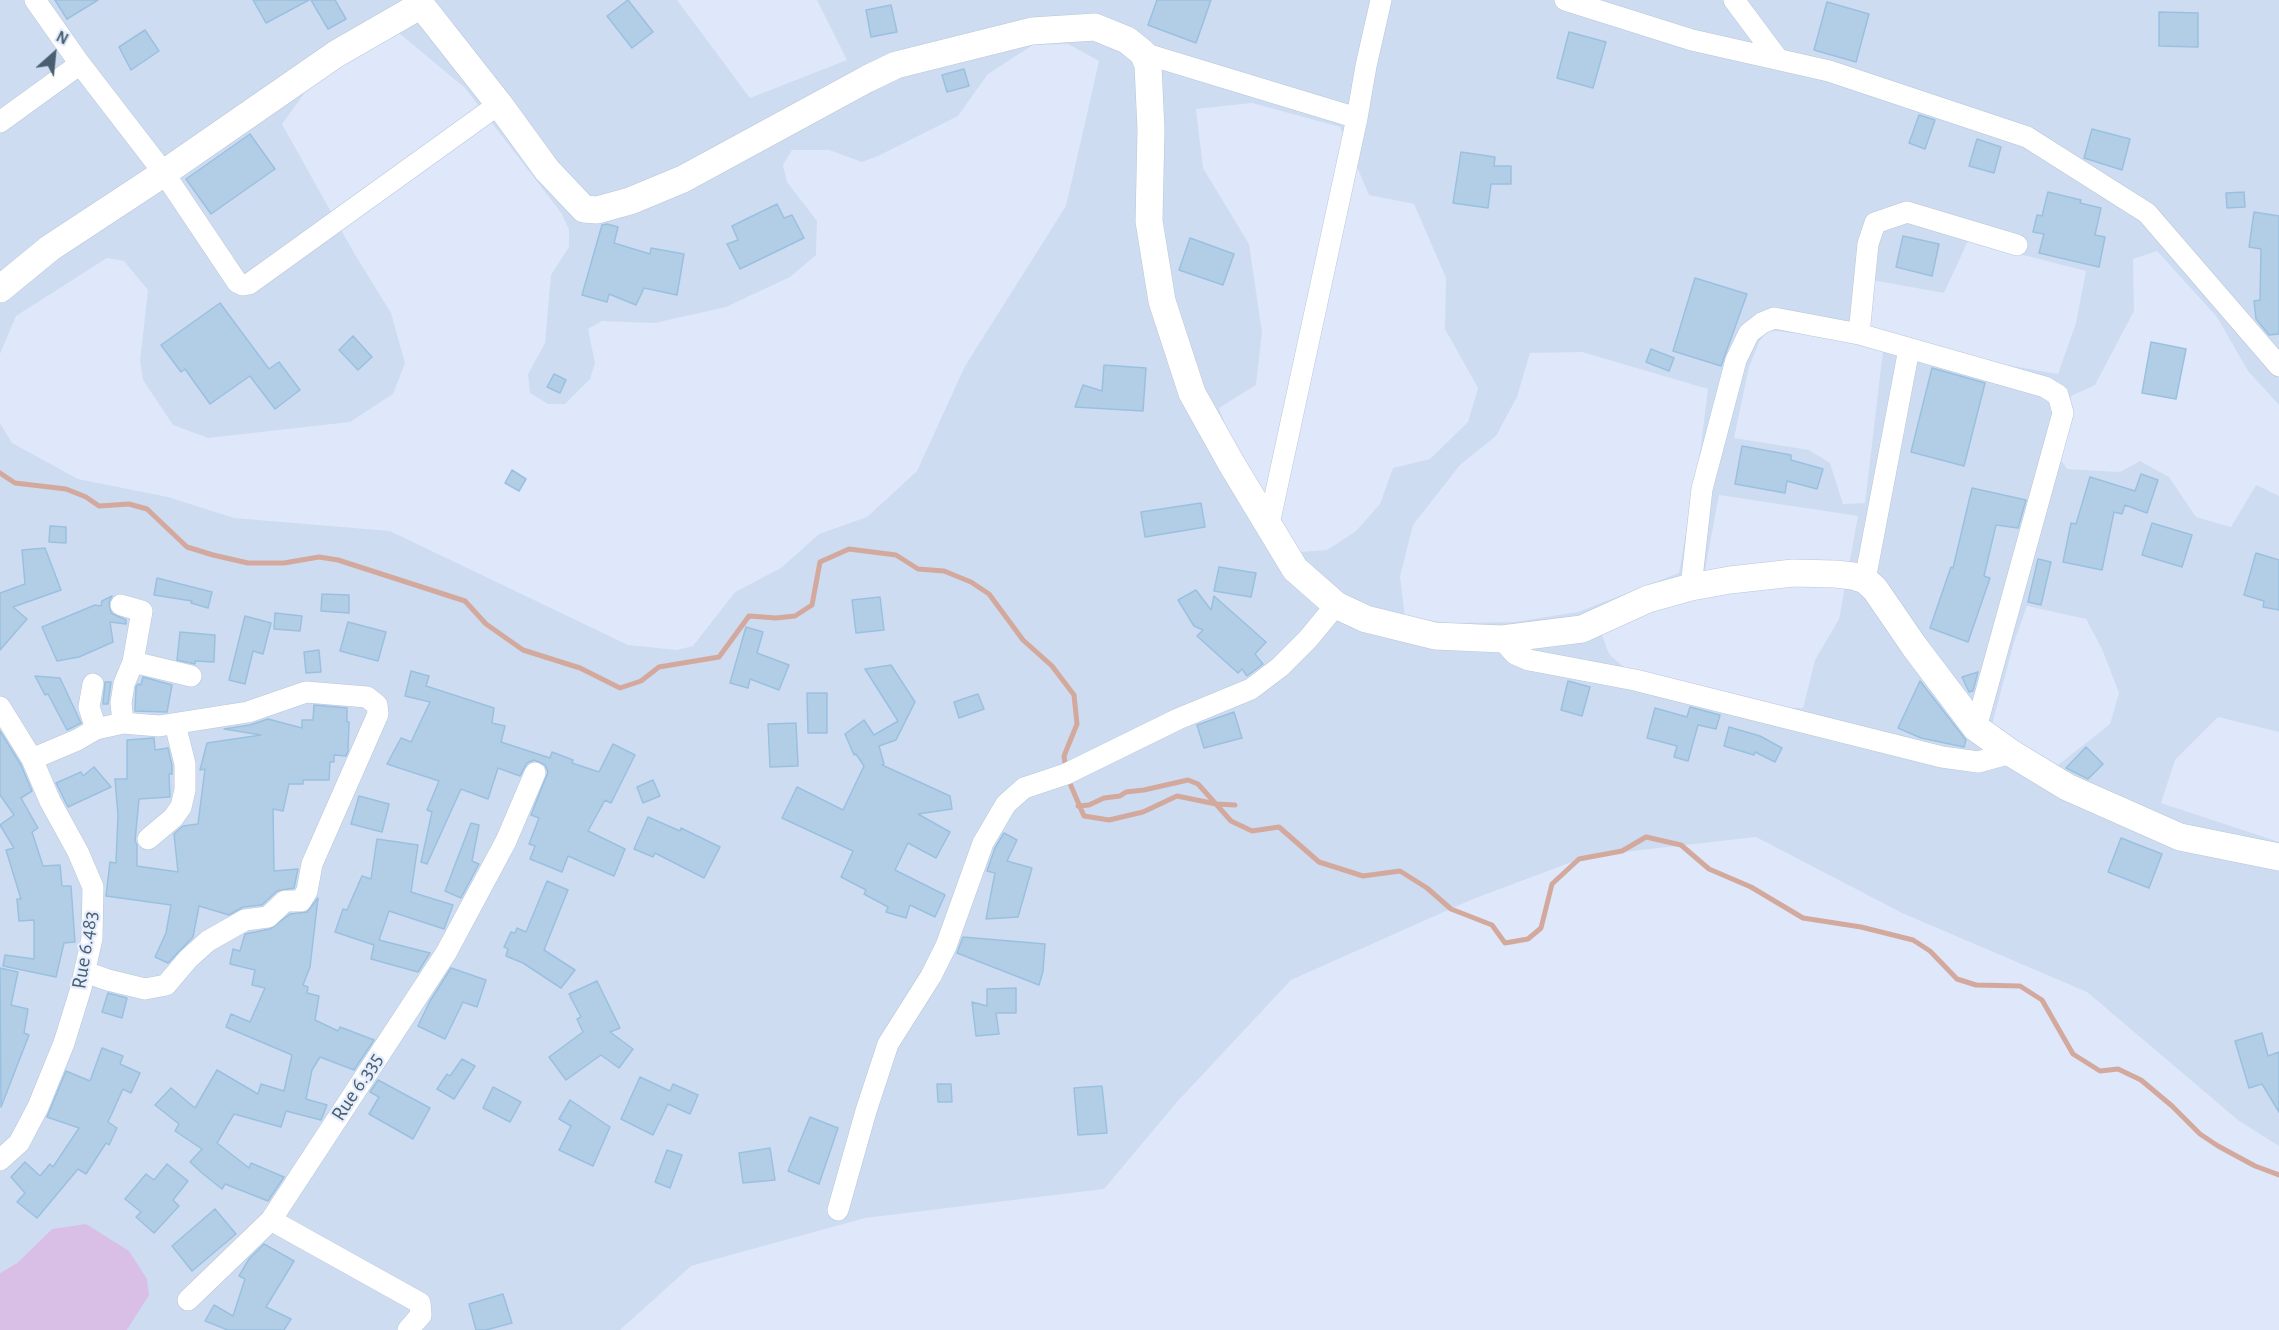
<!DOCTYPE html>
<html>
<head>
<meta charset="utf-8">
<style>
  body { margin:0 }
  #map { position:relative; width:2279px; height:1330px; overflow:hidden; background:#dfe8fa; font-family:"Alegreya Sans",sans-serif }
  canvas { display:block }
  .north { position:absolute; left:24px; top:24px; width:60px; height:60px; -webkit-text-stroke:4px #e5edfe; paint-order:stroke; rotate:27deg; font-size:16px; font-weight:700; line-height:24px; text-align:center; color:#495f6f }
  .north::after { content:''; display:block; margin:auto; width:21px; height:27px; background:#495f6f; clip-path:polygon(50% 0,100% 100%,50% 72%,0 100%) }
</style>
</head>
<body>
<div id="map">
<canvas width="2279" height="1330"></canvas>
<div class="north">N</div>
</div>
<script>
const context = document.querySelector('canvas').getContext('2d');
context.lineJoin = 'round';
function paint(path, color) { context.fillStyle = color; context.fill(path, 'evenodd'); }
const shape = rows => new Path2D(rows.map(r => 'M' + r).join(''));
function strokePath(path, color, width, dash) { context.strokeStyle = color; context.lineWidth = width; context.lineCap = dash ? 'butt' : 'round'; context.setLineDash(dash || []); context.stroke(path); }
function write(font, color, halo, rows, align = 'center') {
  context.font = font + ' "Alegreya Sans",sans-serif'; context.lineWidth = 4.5; context.setLineDash([]); context.textBaseline = 'middle'; context.strokeStyle = halo; context.fillStyle = color; for (const [text, x, y, turn = 0] of rows) {
    context.save(); context.translate(x, y); context.rotate((+turn || 0) * Math.PI / 180); context.textAlign = isNaN(turn) ? turn : align; if (halo) context.strokeText(text, 0, 0); context.fillText(text, 0, 0); context.restore();
  }
}
const residential = shape([
  [0,0,677,0,750,98,847,60,817,0,2279,0,2279,405,2248,371,2217,317,2157,251,2133,259,2134,311,2095,385,2071,396,2058,456,2067,469,2120,472,2140,461,2169,477,2196,517,2231,527,2256,485,2279,496,2279,732,2218,717,2175,760,2161,803,2279,842,2279,1146,2239,1121,2087,992,1902,913,1756,837,1588,856,1473,899,1291,980,1177,1102,1104,1189,865,1218,691,1266,620,1330,127,1330,148,1295,52,1229,17,1263,0,1273,0,423,12,443,78,479,168,497,234,518,390,531,628,645,677,650,693,646,735,592,781,568,819,534,867,517,917,471,965,366,1066,206,1099,61,1068,44,1033,45,988,74,958,116,878,156,862,162,829,150,792,150,783,165,787,182,817,221,816,255,790,277,726,307,655,323,602,321,588,329,595,363,590,379,565,404,548,404,530,393,528,374,545,343,551,275,569,247,569,230,562,214,465,88,399,33,322,69,282,124,354,253,391,313,405,363,393,394,350,422,208,438,173,425,143,380,140,361,148,290,124,261,107,258,16,316,0,354],
  [1252,103,1340,127,1369,195,1414,204,1446,278,1445,329,1478,388,1468,422,1430,459,1393,468,1380,504,1356,531,1327,550,1300,552,1235,451,1219,408,1256,385,1262,332,1249,244,1203,168,1196,109],
  [1968,241,2086,271,2076,323,2058,374,1928,351,1862,327,1872,280,1944,293],
  [1768,330,1819,336,1883,351,1865,503,1843,504,1830,463,1809,450,1734,438,1749,367,1759,342],
  [1582,352,1708,389,1701,445,1679,573,1578,612,1515,622,1448,623,1405,617,1400,577,1413,525,1460,465,1496,436,1517,397,1530,353],
  [1719,495,1858,516,1839,619,1815,660,1803,708,1778,708,1626,669,1609,654,1599,627,1700,597],
  [2027,606,2086,619,2102,649,2119,693,2110,724,2058,765,2024,749,1991,729,2014,642]
]);
const green = shape([
  [86,1224,129,1251,147,1279,149,1295,127,1330,0,1330,0,1273,17,1263,52,1229]
]);
const stream = shape([
  [0,473,15,483,66,489,86,497,99,506,129,504,147,509,187,547,213,555,248,563,284,563,319,557,338,560,465,601,486,624,523,650,580,668,620,688,641,681,659,667,719,657,749,616,776,618,795,616,812,605,820,562,849,549,896,555,918,569,944,571,971,582,989,594,1023,640,1052,666,1074,695,1077,724,1064,756,1066,770],
  [1068,779,1084,816,1109,820,1143,812,1177,796,1216,804,1231,821,1252,831,1279,827,1319,862,1363,876,1400,871,1427,888,1451,909,1492,925,1505,943,1528,939,1541,928,1552,884,1579,859,1622,851,1646,837,1681,845,1709,869,1751,887,1803,918,1861,927,1913,940,1930,951,1957,979,1976,985,2020,986,2042,1000,2073,1054,2100,1071,2118,1069,2141,1080,2172,1106,2200,1134,2218,1146,2255,1166,2279,1175],
  [1078,806,1089,805,1104,798,1120,796,1126,792,1144,790,1188,780,1198,784,1216,804,1235,805]
]);
const building = shape([
  [55,0,98,0,67,19,55,0],
  [253,0,309,0,266,23,253,0],
  [311,0,335,0,346,19,328,29,311,0],
  [628,0,653,32,632,48,607,16,628,0],
  [1157,0,1211,0,1196,43,1148,25,1157,0],
  [1827,2,1869,14,1856,62,1814,50,1827,2],
  [891,5,897,32,871,37,866,10,891,5],
  [2159,12,2198,13,2198,47,2159,46,2159,12],
  [145,30,159,51,131,70,119,47,145,30],
  [1569,32,1606,42,1593,88,1557,78,1569,32],
  [964,69,969,86,947,92,942,75,964,69],
  [1919,115,1935,120,1925,149,1909,143,1919,115],
  [2092,129,2130,139,2122,170,2084,158,2092,129],
  [250,134,275,169,211,214,186,179,250,134],
  [1977,139,2001,147,1994,173,1969,166,1977,139],
  [1461,152,1495,157,1494,166,1511,166,1511,184,1491,184,1488,208,1453,203,1461,152],
  [2048,192,2081,200,2080,203,2101,208,2095,235,2105,237,2099,267,2039,253,2044,234,2033,232,2037,215,2042,216,2048,192],
  [2244,192,2245,207,2227,208,2226,193,2244,192],
  [777,204,784,218,792,215,804,238,740,269,727,244,738,240,732,226,777,204],
  [2254,212,2279,216,2279,334,2269,335,2256,319,2254,301,2260,300,2261,249,2249,247,2254,212],
  [607,224,618,227,614,243,650,254,651,248,684,254,677,295,644,288,636,305,609,294,607,302,582,295,602,225,607,224],
  [1903,236,1939,244,1932,276,1896,267,1903,236],
  [1190,238,1234,254,1223,285,1179,270,1190,238],
  [1695,278,1747,294,1721,366,1673,351,1695,278],
  [220,303,269,369,279,362,300,390,275,409,250,376,210,404,185,369,181,372,161,345,220,303],
  [353,336,372,357,358,370,339,350,353,336],
  [2151,342,2186,349,2176,399,2142,393,2151,342],
  [1651,349,1674,358,1669,371,1646,362,1651,349],
  [1104,365,1146,368,1143,411,1075,407,1083,385,1102,391,1104,365],
  [1932,368,1985,383,1964,466,1911,452,1932,368],
  [554,374,566,380,560,393,547,387,554,374],
  [1742,446,1791,455,1791,460,1823,469,1817,489,1787,481,1785,493,1735,484,1742,446],
  [512,470,526,479,519,491,505,483,512,470],
  [2141,474,2158,480,2147,513,2125,505,2122,514,2114,512,2102,570,2063,562,2071,523,2076,524,2090,477,2135,491,2141,474],
  [1972,488,2026,500,2018,528,1996,525,1984,576,1990,578,1968,642,1930,628,1951,567,1953,568,1972,488],
  [1201,503,1205,527,1145,537,1141,512,1201,503],
  [2152,523,2192,535,2182,567,2142,555,2152,523],
  [50,526,66,527,66,543,49,542,50,526],
  [45,548,61,590,13,607,27,619,0,650,0,593,25,584,22,550,45,548],
  [2256,553,2279,560,2279,610,2263,607,2264,601,2244,595,2256,553],
  [2038,559,2051,562,2041,605,2028,602,2038,559],
  [1219,567,1256,573,1251,597,1214,591,1219,567],
  [157,578,212,592,208,608,191,603,192,601,154,595,157,578],
  [1196,590,1211,610,1214,596,1266,642,1255,654,1263,664,1247,676,1242,669,1238,673,1197,636,1203,630,1194,626,1178,600,1196,590],
  [322,594,349,595,349,613,321,611,322,594],
  [112,596,109,602,111,613,126,620,126,624,110,622,113,642,79,657,57,661,42,627,95,605,101,606,102,601,112,596],
  [880,597,884,630,856,633,852,600,880,597],
  [275,613,302,616,300,631,274,629,275,613],
  [245,616,271,623,263,654,253,651,245,684,229,680,245,616],
  [348,622,386,632,378,661,340,651,348,622],
  [746,627,763,632,757,653,789,665,779,690,750,679,748,688,730,683,746,627],
  [180,632,215,635,214,662,195,661,195,664,177,660,180,632],
  [319,650,321,672,306,673,304,652,319,650],
  [891,665,915,702,896,740,879,746,884,764,882,765,950,796,952,809,918,814,950,832,936,858,908,843,895,870,945,895,935,917,910,905,906,918,886,912,888,907,864,894,866,890,841,877,853,851,782,818,797,787,843,810,864,766,856,754,854,755,845,734,864,720,874,735,898,721,865,669,891,665],
  [411,671,429,676,426,686,494,708,492,723,505,726,501,742,550,758,552,752,573,760,572,763,599,772,613,744,635,755,611,803,605,800,588,831,625,849,614,876,568,856,562,872,530,859,535,846,529,844,539,818,531,815,548,772,545,765,534,760,527,763,520,776,498,768,488,799,461,789,427,864,421,862,432,812,427,810,439,781,387,764,401,738,411,742,430,702,405,696,411,671],
  [1978,672,1973,691,1969,692,1962,677,1978,672],
  [35,676,60,678,81,723,67,730,48,694,45,695,35,676],
  [143,677,172,685,167,712,135,711,136,687,138,684,141,685,143,677],
  [1568,681,1590,687,1582,716,1561,710,1568,681],
  [1920,681,1966,740,1964,747,1921,738,1898,728,1920,681],
  [105,682,111,682,108,704,103,704,105,682],
  [807,693,827,693,827,733,808,733,807,693],
  [978,694,984,709,959,718,954,702,978,694],
  [314,705,347,708,347,722,349,722,348,751,346,756,334,755,334,762,330,762,329,780,303,780,303,784,289,784,283,811,273,809,274,871,298,869,294,888,277,891,262,905,243,907,229,915,199,906,193,937,168,963,155,957,166,933,171,905,106,896,110,862,116,863,118,815,115,779,127,779,127,740,154,738,155,750,168,748,172,766,172,774,169,774,170,797,139,799,135,841,137,845,137,866,178,872,174,834,183,826,198,824,205,769,200,770,207,743,261,735,224,729,250,725,268,719,302,728,302,720,313,720,314,705],
  [1690,707,1720,715,1716,729,1698,725,1688,761,1674,757,1677,746,1647,738,1655,708,1687,717,1690,707],
  [1234,712,1242,738,1204,748,1197,725,1234,712],
  [796,723,798,766,770,767,768,724,796,723],
  [1729,727,1760,736,1782,748,1775,762,1755,752,1754,755,1724,746,1729,727],
  [0,731,21,765,32,791,21,798,38,828,32,832,43,866,60,865,62,886,71,886,75,942,64,943,56,977,3,966,5,955,34,959,34,920,19,921,17,899,21,899,6,850,14,848,0,825,14,815,0,795,0,731],
  [2086,747,2103,764,2088,779,2066,768,2086,747],
  [94,767,111,787,68,807,56,783,81,772,83,776,94,767],
  [653,780,660,796,643,803,637,787,653,780],
  [359,796,389,804,382,832,351,824,359,796],
  [648,817,680,831,681,828,720,847,704,878,655,853,653,857,634,849,648,817],
  [471,823,479,825,472,861,479,864,461,898,445,891,471,823],
  [1004,833,1017,840,1007,861,1032,868,1018,917,986,919,995,873,987,871,995,848,1004,833],
  [2121,838,2162,854,2149,888,2108,872,2121,838],
  [377,839,418,845,411,892,453,905,444,929,389,911,379,940,430,953,418,972,371,959,374,945,335,932,343,909,347,910,362,876,371,879,377,839],
  [547,881,568,890,544,950,575,970,561,988,523,963,506,956,508,949,504,947,511,932,515,933,517,928,526,932,547,881],
  [318,898,310,967,303,985,308,987,307,993,319,996,315,1020,338,1031,340,1027,374,1040,354,1070,320,1057,312,1070,306,1099,327,1105,321,1120,286,1111,281,1127,234,1114,217,1143,249,1168,251,1163,284,1177,268,1201,225,1184,222,1189,202,1173,190,1162,202,1149,175,1131,179,1124,155,1105,171,1088,195,1108,217,1070,258,1094,261,1084,284,1091,292,1055,226,1027,231,1014,250,1022,265,988,252,985,255,970,230,964,233,949,240,951,245,934,270,929,290,914,307,912,318,898],
  [963,937,1045,944,1043,971,1039,985,957,953,963,937],
  [0,968,18,972,11,1005,28,1009,24,1033,29,1035,1,1107,0,968],
  [451,968,486,980,477,1007,463,1002,445,1039,418,1026,430,1001,451,968],
  [597,981,620,1028,610,1032,633,1049,619,1068,601,1055,566,1080,549,1057,583,1032,577,1019,581,1017,569,994,597,981],
  [1016,988,1016,1013,996,1013,999,1034,976,1036,972,1002,987,1006,987,989,1016,988],
  [108,993,127,998,122,1018,102,1012,108,993],
  [2262,1033,2268,1056,2279,1052,2279,1112,2262,1084,2249,1088,2235,1041,2262,1033],
  [102,1048,123,1056,120,1064,140,1073,131,1093,123,1089,108,1122,117,1128,109,1145,106,1143,86,1174,78,1169,37,1218,17,1202,25,1193,11,1177,25,1162,40,1176,50,1164,53,1167,79,1128,47,1117,66,1071,90,1081,102,1048],
  [462,1059,475,1066,454,1099,437,1089,447,1074,450,1076,462,1059],
  [640,1077,670,1091,673,1084,698,1095,690,1114,668,1104,653,1135,621,1119,640,1077],
  [378,1080,430,1108,413,1139,369,1114,379,1097,370,1092,378,1080],
  [937,1084,951,1084,952,1102,938,1102,937,1084],
  [1102,1086,1107,1133,1078,1135,1074,1088,1102,1086],
  [493,1087,521,1102,510,1122,483,1108,493,1087],
  [570,1100,610,1127,593,1166,559,1150,571,1126,559,1119,570,1100],
  [810,1117,838,1128,819,1184,788,1171,810,1117],
  [770,1148,775,1180,743,1183,739,1153,770,1148],
  [667,1150,682,1155,670,1188,655,1182,667,1150],
  [167,1164,188,1181,173,1200,179,1206,154,1233,136,1217,141,1212,125,1199,146,1174,154,1180,167,1164],
  [215,1209,236,1234,192,1271,172,1246,215,1209],
  [264,1244,294,1261,266,1307,291,1319,284,1330,228,1330,205,1321,214,1305,233,1316,245,1279,239,1276,249,1259,264,1244],
  [503,1294,512,1323,486,1330,476,1330,469,1304,503,1294]
]);
const minor = shape([
  [35,0,80,64,164,173,237,282,243,285,249,284,499,104],
  [1565,0,1692,40,1829,71,2027,137,2147,213,2279,366],
  [1734,0,1778,59],
  [1143,53,1357,118,1366,66,1381,0],
  [0,122,80,64],
  [1859,334,1868,244,1875,223,1907,212,2017,245],
  [1269,524,1357,118],
  [1865,580,1909,349],
  [1691,587,1702,489,1736,360,1749,333,1762,323,1774,318,1859,334,2045,387,2058,395,2063,413,1976,728],
  [121,605,142,611,133,662,124,684,121,703,123,723],
  [1502,639,1515,654,1529,660,1635,680,1942,757,1978,762,2011,753],
  [133,662,191,676],
  [93,684,89,707,96,729],
  [0,707,32,759,50,801,78,852,93,887,92,938,81,988,64,1043,38,1107,19,1143,0,1160],
  [32,759,77,740,96,729,123,723,159,726,248,712,306,692,367,697,377,705,378,714,312,864,307,891,301,901,285,901,268,917,245,920,208,941,188,959,166,985,145,989,108,980,85,972],
  [148,839,173,818,181,807,185,790,185,764,175,724],
  [838,1210,866,1111,888,1044,931,976,946,946,983,843,1006,804,1024,788,1066,774,1178,719,1251,689,1280,667,1308,639,1336,605],
  [188,1300,271,1220],
  [408,1330,421,1315,420,1303,271,1220,446,953,506,841,535,773]
]);
const tertiary = shape([
  [0,289,50,248,164,173,336,54,421,5,499,104,547,170,584,209,597,210,630,201,683,179,867,79,896,65,1032,31,1095,27,1127,40,1143,53,1148,65,1151,130,1149,221,1162,301,1192,393,1231,463,1295,569,1336,605,1366,619,1435,636,1502,639,1582,629,1648,599,1691,587,1730,580,1793,573,1835,574,1853,576,1865,580,1875,589,1914,646,1976,728,2011,753,2067,787,2180,837,2279,857]
]);
const streetNames = [
  ["Rue 6.483",85,950,-81],
  ["Rue 6.335",357,1087,-57]
];
paint(residential, '#cedcf1');
paint(green, '#d9bfe6');
strokePath(stream, '#d3a99d', 5);
paint(building, '#b2cee6');
strokePath(building, '#9ac0e0', 1.5);
strokePath(minor, '#b7c7d9', 22);
strokePath(tertiary, '#b7c7d9', 28);
strokePath(minor, '#fff', 21);
strokePath(tertiary, '#fff', 27);
write('21px', '#495f6f', '#e5edfe', streetNames);
</script>
</body>
</html>
